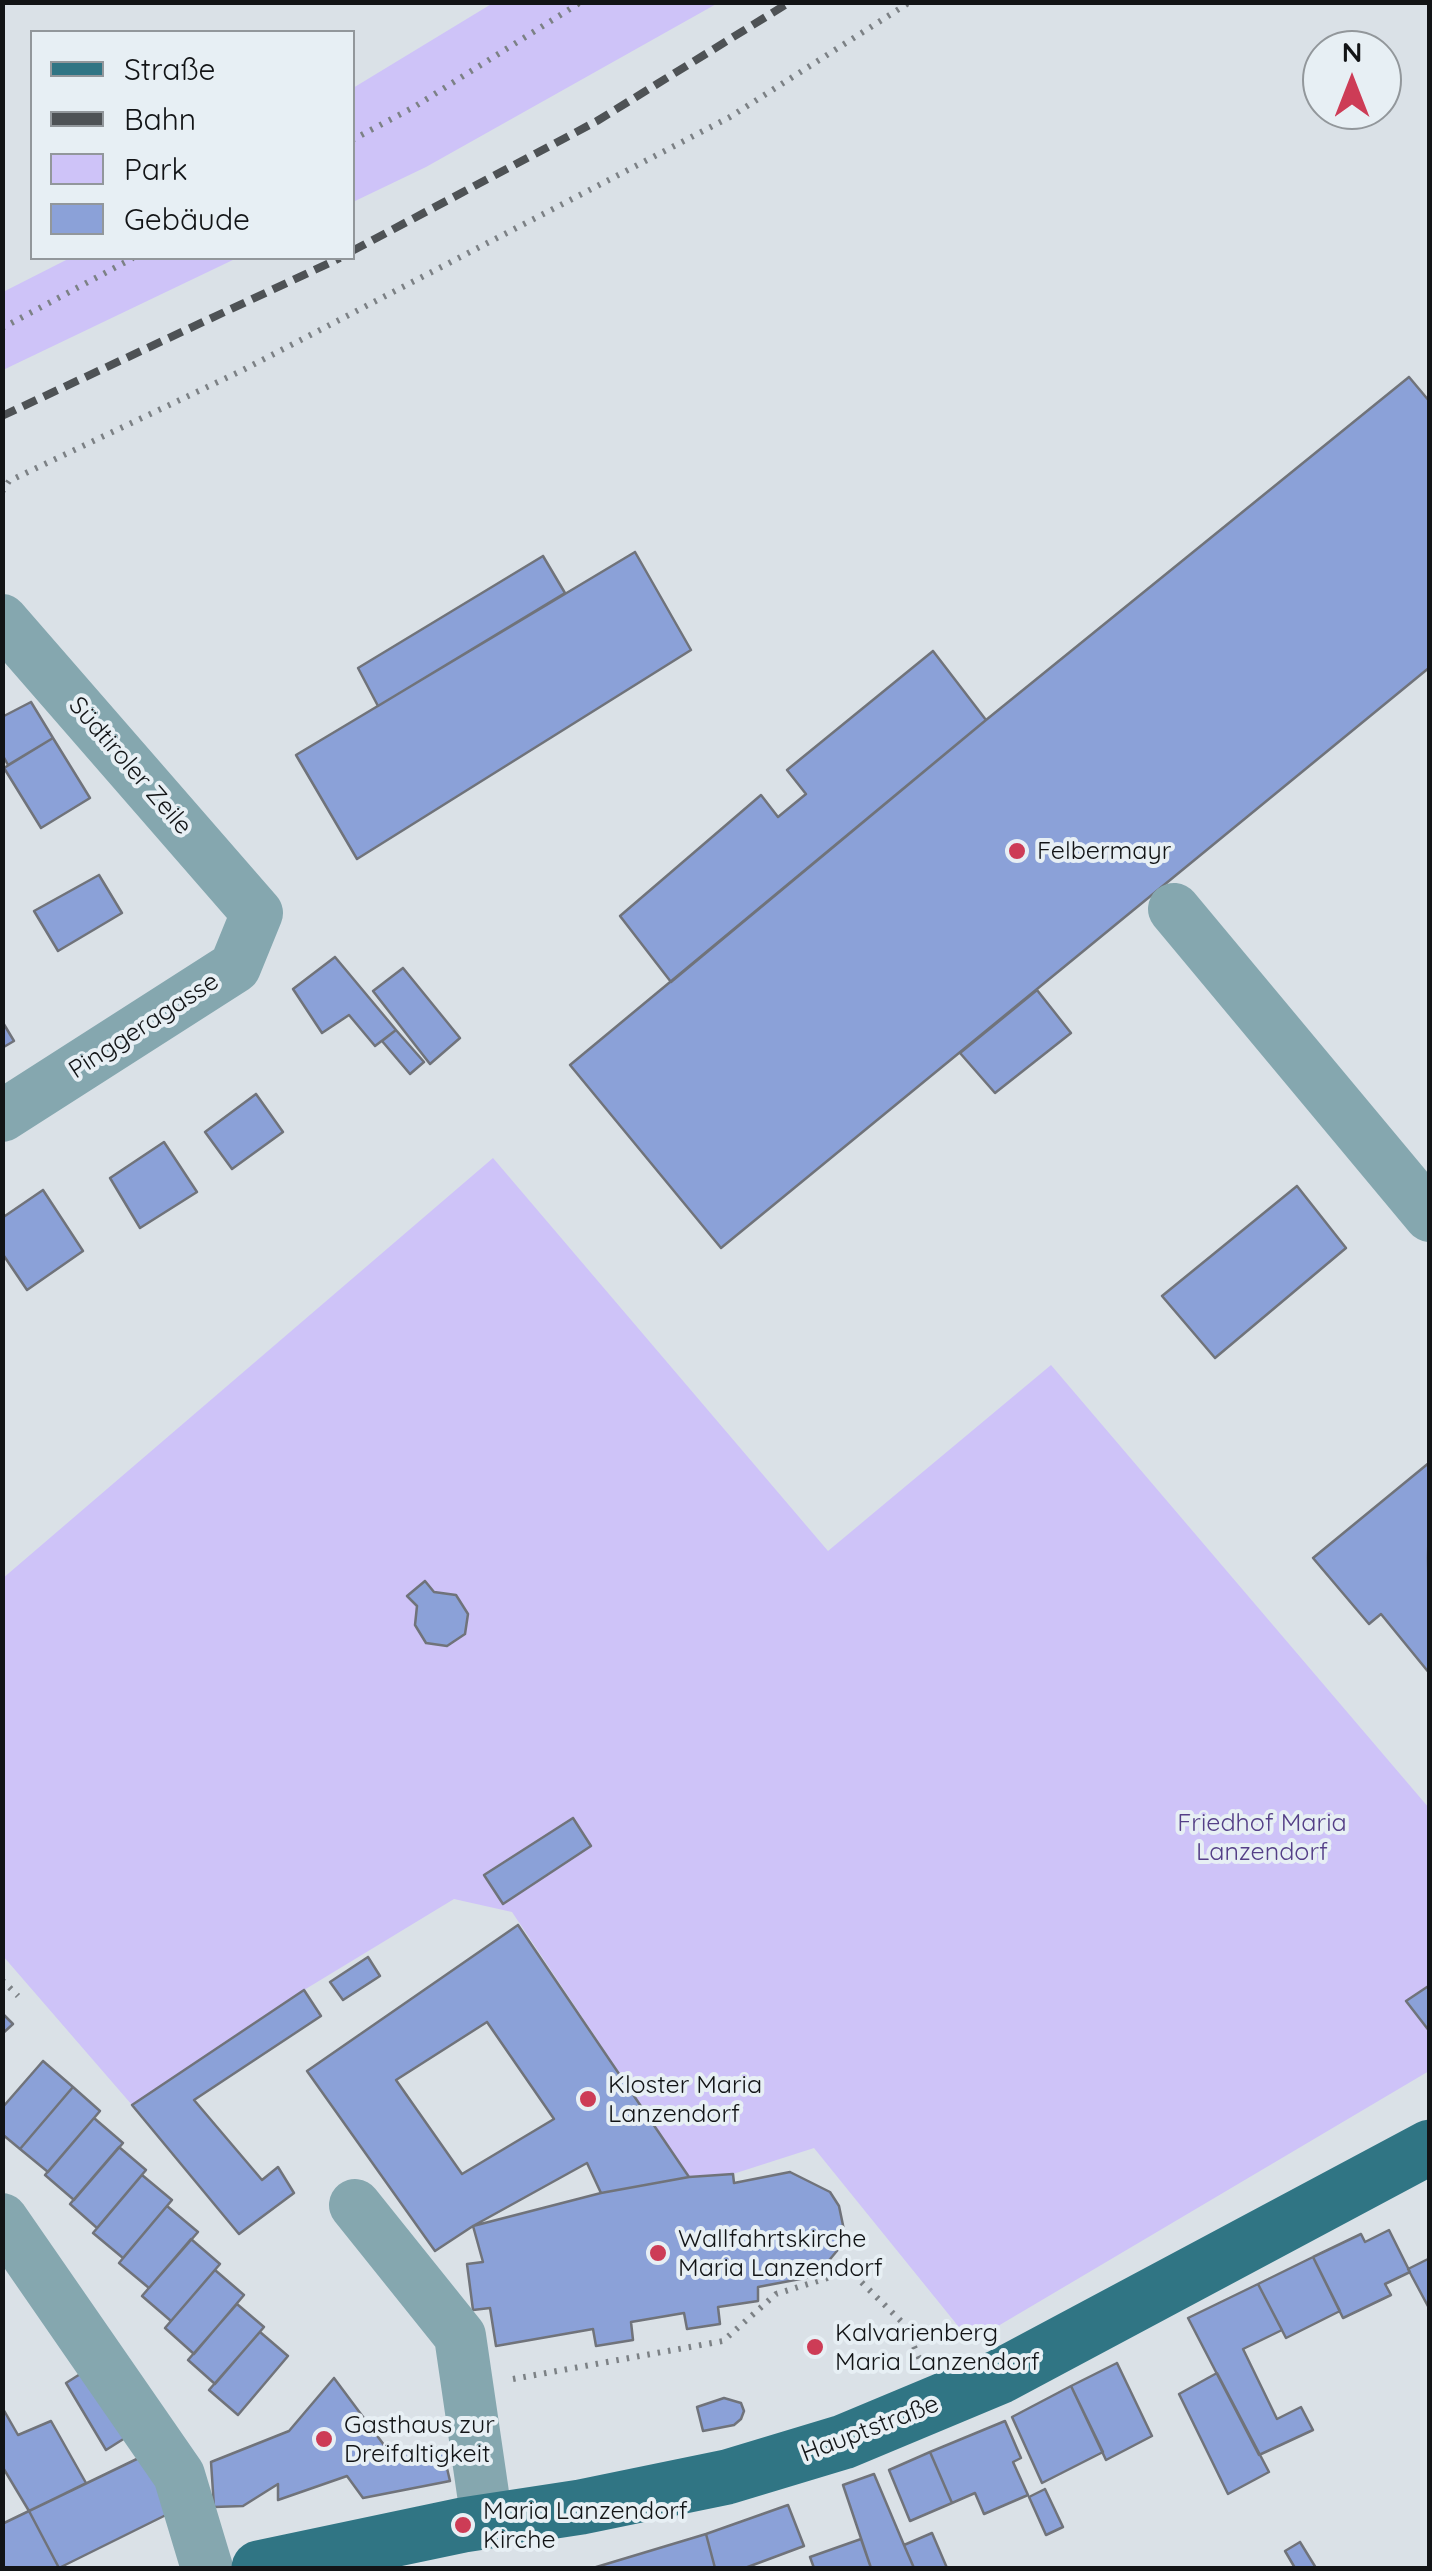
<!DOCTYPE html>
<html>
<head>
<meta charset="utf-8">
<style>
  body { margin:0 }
  #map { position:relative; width:1432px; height:2571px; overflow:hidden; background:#dae1e7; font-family:Quicksand,sans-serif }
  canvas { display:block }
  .frame { position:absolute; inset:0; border:5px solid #121416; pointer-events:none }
  .legend { position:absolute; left:30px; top:30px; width:325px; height:230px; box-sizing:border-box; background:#e7eff4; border:2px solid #92979b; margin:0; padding:12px 18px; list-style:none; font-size:30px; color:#121416 }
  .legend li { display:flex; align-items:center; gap:20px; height:50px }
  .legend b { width:50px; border:2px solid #92979b }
  .north { position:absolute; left:1302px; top:30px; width:100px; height:100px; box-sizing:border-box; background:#e7eff4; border:2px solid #92979b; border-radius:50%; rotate:0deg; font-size:28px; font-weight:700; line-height:40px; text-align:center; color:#121416 }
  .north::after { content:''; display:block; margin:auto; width:35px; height:45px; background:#cd3c56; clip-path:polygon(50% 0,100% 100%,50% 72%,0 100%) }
</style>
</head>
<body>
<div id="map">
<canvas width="1432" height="2571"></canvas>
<div class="frame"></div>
<ul class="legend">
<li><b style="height:12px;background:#307584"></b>Straße</li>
<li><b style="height:12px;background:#4e5255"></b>Bahn</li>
<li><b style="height:28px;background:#cec3f8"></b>Park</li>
<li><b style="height:28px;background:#8ba1d8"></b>Gebäude</li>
</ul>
<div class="north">N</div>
</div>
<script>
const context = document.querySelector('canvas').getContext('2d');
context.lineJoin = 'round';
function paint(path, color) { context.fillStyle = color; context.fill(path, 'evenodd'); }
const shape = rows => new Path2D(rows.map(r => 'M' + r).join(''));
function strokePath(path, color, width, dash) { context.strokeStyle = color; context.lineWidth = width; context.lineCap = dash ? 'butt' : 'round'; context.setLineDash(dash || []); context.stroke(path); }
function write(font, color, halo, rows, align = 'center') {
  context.font = font + ' Quicksand,sans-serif'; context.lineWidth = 8; context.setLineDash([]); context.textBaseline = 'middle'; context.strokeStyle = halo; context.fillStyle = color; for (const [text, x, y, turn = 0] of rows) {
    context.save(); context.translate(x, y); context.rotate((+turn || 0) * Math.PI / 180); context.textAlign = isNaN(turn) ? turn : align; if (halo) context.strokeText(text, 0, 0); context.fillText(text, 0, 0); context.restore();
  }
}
const green = shape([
  [493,3,718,3,426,167,353,202,353,88],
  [70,258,237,258,3,370,3,292],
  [493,1158,828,1551,1051,1365,1429,1808,1429,2071,971,2342,814,2148,733,2174,689,2177,512,1912,454,1899,304,1990,132,2105,3,1956,2,1579]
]);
const building = shape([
  [1409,377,1430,402,1430,667,721,1248,570,1065,986,720,1409,377],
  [635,552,691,650,357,859,296,755,635,552],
  [543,556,565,593,378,706,358,668,543,556],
  [933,651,986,720,671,982,620,916,761,795,778,817,806,794,787,770,933,651],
  [31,702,53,738,8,765,2,754,2,717,31,702],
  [53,738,90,798,41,828,4,768,53,738],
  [99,875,122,913,58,951,34,911,99,875],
  [335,957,396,1030,375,1046,349,1015,322,1033,293,989,335,957],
  [403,968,460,1038,430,1064,373,991,403,968],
  [1037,990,1071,1033,995,1093,960,1053,1037,990],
  [2,1021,14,1041,2,1048,2,1021],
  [396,1030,424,1062,410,1074,382,1041,396,1030],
  [256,1094,283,1132,232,1169,205,1132,256,1094],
  [164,1142,197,1192,140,1228,110,1178,164,1142],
  [1297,1186,1346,1248,1215,1358,1162,1296,1297,1186],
  [43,1190,83,1251,27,1290,2,1253,2,1218,43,1190],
  [1430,1462,1428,1558,1430,1674,1381,1614,1369,1624,1313,1558,1430,1462],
  [425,1581,434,1592,456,1595,468,1614,465,1634,447,1646,426,1643,415,1625,417,1606,407,1596,425,1581],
  [573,1818,591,1846,503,1904,484,1875,573,1818],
  [518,1925,689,2177,601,2193,587,2163,473,2226,435,2251,307,2071,518,1925],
  [487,2022,554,2119,462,2174,396,2080,487,2022],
  [368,1957,380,1976,343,2000,330,1982,368,1957],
  [1430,1985,1430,2032,1406,2001,1430,1985],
  [304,1990,321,2016,194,2100,262,2180,278,2167,294,2193,239,2234,132,2105,304,1990],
  [2,2013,13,2024,2,2034,2,2013],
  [43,2061,73,2087,20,2149,2,2134,2,2108,43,2061],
  [73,2087,100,2111,48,2172,20,2149,73,2087],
  [94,2118,123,2143,74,2200,45,2175,94,2118],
  [119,2147,146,2170,97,2228,70,2204,119,2147],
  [790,2172,830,2192,839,2206,844,2230,841,2246,816,2276,758,2287,758,2301,718,2307,720,2324,687,2329,684,2313,631,2322,633,2340,596,2346,593,2329,496,2346,490,2308,473,2310,467,2264,483,2262,473,2226,601,2193,689,2177,733,2174,734,2183,790,2172],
  [142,2175,172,2200,123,2258,93,2233,142,2175],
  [167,2206,198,2232,149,2288,119,2263,167,2206],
  [1389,2230,1410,2272,1385,2284,1391,2295,1343,2318,1313,2257,1361,2234,1365,2242,1389,2230],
  [191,2239,220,2264,171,2321,142,2296,191,2239],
  [1313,2257,1340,2311,1286,2338,1258,2284,1313,2257],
  [1430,2258,1430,2310,1408,2269,1430,2258],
  [215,2270,244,2295,194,2354,165,2328,215,2270],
  [1258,2284,1282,2330,1243,2349,1277,2419,1301,2407,1313,2430,1259,2455,1188,2318,1258,2284],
  [237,2304,264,2327,215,2384,188,2360,237,2304],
  [260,2332,288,2356,238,2415,209,2390,260,2332],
  [1117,2363,1152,2436,1106,2460,1071,2386,1117,2363],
  [85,2371,125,2438,106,2450,66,2383,85,2371],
  [1217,2373,1269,2472,1228,2494,1179,2394,1217,2373],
  [334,2378,390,2453,442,2447,450,2481,363,2498,347,2476,278,2500,278,2484,243,2506,214,2507,211,2462,289,2431,334,2378],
  [1071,2386,1103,2452,1042,2483,1012,2417,1071,2386],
  [724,2398,741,2403,744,2411,741,2419,734,2425,703,2431,697,2407,724,2398],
  [2,2407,18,2435,51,2421,86,2483,29,2511,2,2466,2,2407],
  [1005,2421,1021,2458,1013,2462,1028,2495,984,2514,975,2493,952,2503,930,2452,1005,2421],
  [930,2452,952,2503,910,2521,889,2470,930,2452],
  [143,2456,176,2510,59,2568,29,2511,143,2456],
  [874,2474,904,2545,914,2568,871,2568,843,2485,874,2474],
  [1045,2489,1063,2527,1046,2535,1029,2497,1045,2489],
  [788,2505,804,2546,745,2568,715,2568,706,2534,788,2505],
  [29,2511,59,2568,2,2568,2,2524,29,2511],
  [932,2533,947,2568,914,2568,904,2545,932,2533],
  [706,2534,715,2568,593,2568,706,2534],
  [861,2539,871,2568,814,2568,810,2557,861,2539],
  [1300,2542,1316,2568,1295,2568,1285,2551,1300,2542]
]);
const path = shape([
  [352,140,414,107,581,2],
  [2,328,133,258],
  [2,492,9,481,241,371,730,117,910,2],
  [2,1980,18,1996],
  [513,2379,723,2341,776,2294,850,2271,904,2324,920,2360]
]);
const minor = shape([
  [2,620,257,913,235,967,2,1116],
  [1174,909,1430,1216],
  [355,2205,460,2336,487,2521],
  [2,2219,179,2475,207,2568]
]);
const major = shape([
  [259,2568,463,2525,581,2507,727,2477,843,2442,1001,2376,1430,2147]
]);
const rail = shape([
  [352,251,597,121,790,2],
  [2,416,340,258]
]);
const markers = [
  [1017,851,10,"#cd3c56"],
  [588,2099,10,"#cd3c56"],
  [658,2253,10,"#cd3c56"],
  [815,2347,10,"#cd3c56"],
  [324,2439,10,"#cd3c56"],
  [463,2525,10,"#cd3c56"]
];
const streetNames = [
  ["Südtiroler Zeile",130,766,49],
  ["Pinggeragasse",144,1026,-33],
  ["Hauptstraße",870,2429,-21]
];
const poiNames = [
  ["Felbermayr",1037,851],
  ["Kloster Maria",608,2085],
  ["Lanzendorf",608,2114],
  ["Wallfahrtskirche",678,2239],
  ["Maria Lanzendorf",678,2268],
  ["Kalvarienberg",835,2333],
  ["Maria Lanzendorf",835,2362],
  ["Gasthaus zur",344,2425],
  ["Dreifaltigkeit",344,2454],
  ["Maria Lanzendorf",483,2511],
  ["Kirche",483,2540]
];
const parkNames = [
  ["Friedhof Maria",1262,1823],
  ["Lanzendorf",1262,1852]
];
paint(green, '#cec3f8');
paint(building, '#8ba1d8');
strokePath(building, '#70737a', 2.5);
strokePath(path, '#7c8185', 6, [2.5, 8]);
strokePath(minor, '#85a7af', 52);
strokePath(major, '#307584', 55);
strokePath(rail, '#4e5255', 8, [15, 8]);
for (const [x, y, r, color] of markers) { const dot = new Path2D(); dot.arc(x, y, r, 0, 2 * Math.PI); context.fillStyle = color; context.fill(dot); strokePath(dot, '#e7eff4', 4); }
write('25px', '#121416', '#e7eff4', streetNames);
write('25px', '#121416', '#e7eff4', poiNames, 'left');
write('25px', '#543f87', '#e7eff4', parkNames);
</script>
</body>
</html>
